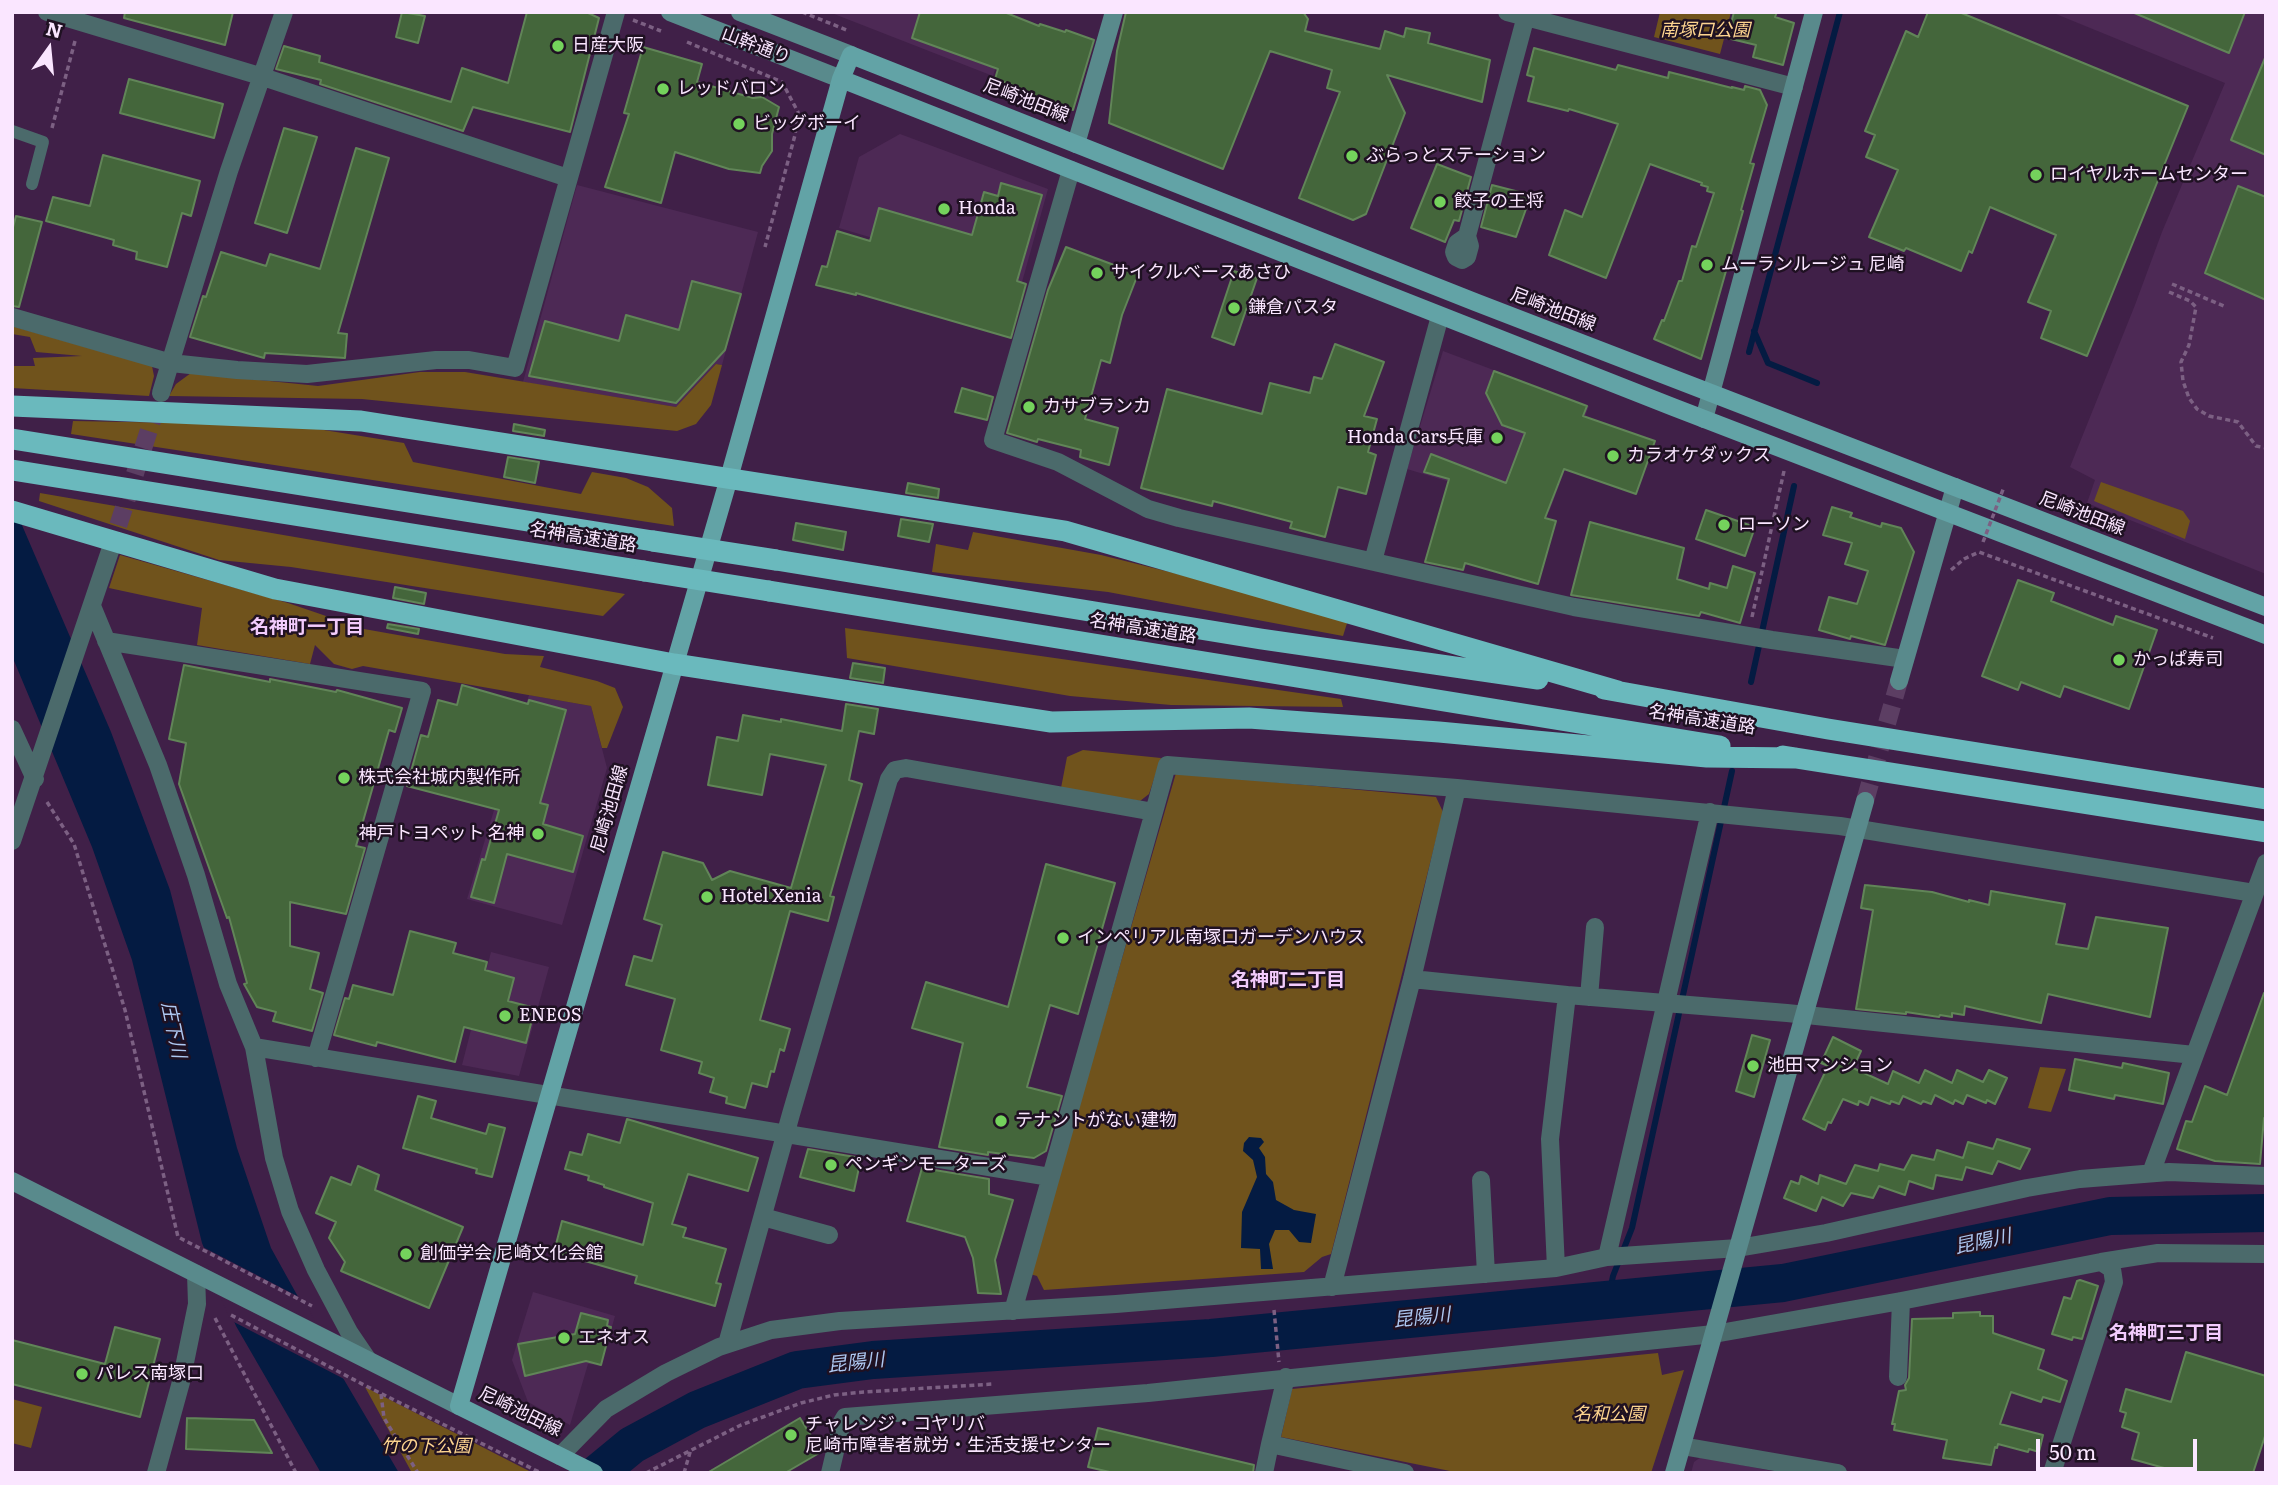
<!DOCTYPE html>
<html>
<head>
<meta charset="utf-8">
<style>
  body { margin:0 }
  #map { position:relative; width:2278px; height:1485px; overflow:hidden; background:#402048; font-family:Literata,serif }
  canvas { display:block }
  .frame { position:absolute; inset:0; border:14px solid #fae6ff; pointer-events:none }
  .north { position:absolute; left:14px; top:14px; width:70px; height:70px; -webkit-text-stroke:5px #1f1122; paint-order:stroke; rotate:15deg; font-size:19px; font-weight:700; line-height:28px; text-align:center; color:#fae6ff }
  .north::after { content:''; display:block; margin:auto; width:24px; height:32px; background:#fae6ff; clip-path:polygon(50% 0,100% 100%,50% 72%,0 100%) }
  .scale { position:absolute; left:2036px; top:1439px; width:161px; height:32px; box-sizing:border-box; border:4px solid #fae6ff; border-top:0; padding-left:9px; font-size:21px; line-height:24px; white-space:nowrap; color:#fae6ff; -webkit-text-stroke:5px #1f1122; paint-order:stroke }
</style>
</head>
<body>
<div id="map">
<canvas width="2278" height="1485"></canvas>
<div class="frame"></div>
<div class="north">N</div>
<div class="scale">50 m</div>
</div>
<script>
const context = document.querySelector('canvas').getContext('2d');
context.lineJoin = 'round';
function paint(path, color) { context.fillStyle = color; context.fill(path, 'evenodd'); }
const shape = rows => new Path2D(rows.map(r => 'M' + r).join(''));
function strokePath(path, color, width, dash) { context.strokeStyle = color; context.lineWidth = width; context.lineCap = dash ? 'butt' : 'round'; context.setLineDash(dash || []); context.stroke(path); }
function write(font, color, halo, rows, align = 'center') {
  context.font = font + ' Literata,"Noto Sans JP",serif'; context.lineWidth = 5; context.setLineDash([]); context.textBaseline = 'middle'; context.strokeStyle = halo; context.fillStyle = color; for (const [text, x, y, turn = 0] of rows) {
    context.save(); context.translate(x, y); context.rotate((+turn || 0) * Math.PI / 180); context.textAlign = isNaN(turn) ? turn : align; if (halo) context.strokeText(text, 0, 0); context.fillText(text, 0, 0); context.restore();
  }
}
const built = shape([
  [829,12,1014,12,993,76],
  [2051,12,2266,12,2266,574,2087,503,2095,480,2070,467,2135,305,2162,232,2225,83],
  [900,134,1048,189,1022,282,839,228,859,157],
  [577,185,758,232,722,365,716,364,676,407,523,382],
  [1443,351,1589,406,1549,512,1407,469],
  [529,695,591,706,607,768,562,925,467,899],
  [491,952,549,967,519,1076,462,1065],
  [533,1292,615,1316,601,1365,588,1364,570,1425,528,1402,512,1360],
  [1701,1457,1782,1473,1691,1473,1694,1462]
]);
const green = shape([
  [1660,12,1731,12,1720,54,1654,37],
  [12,326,152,366,154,376,149,396,12,388,12,366,35,366,33,358,82,356,36,352,30,337,12,334],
  [716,364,722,365,711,405,696,424,677,431,362,399,169,396,176,384,191,373,318,386,420,372,465,372,676,407],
  [73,421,293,425,404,443,413,462,581,494,592,472,626,478,648,487,672,508,674,526,71,434],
  [2101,482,2183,511,2190,521,2185,539,2094,501],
  [40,493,625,594,603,616,291,567,219,560,39,501],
  [973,532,1101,555,1266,596,1348,620,1343,636,1108,592,932,572,936,544,968,550],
  [120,555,288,603,364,629,505,654,544,656,540,667,597,681,615,688,623,707,607,748,602,748,591,706,363,666,352,669,334,664,315,645,310,664,197,645,202,608,109,588],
  [845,628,1341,699,1343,707,1171,705,1070,696,847,658],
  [1083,750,1161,758,1149,794,1140,801,1061,788,1067,757],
  [1176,773,1436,797,1443,812,1331,1254,1322,1257,1304,1272,1044,1290,1037,1276,1030,1274],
  [2040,1067,2066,1069,2051,1112,2028,1108],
  [1658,1353,1662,1375,1684,1370,1651,1473,1460,1473,1281,1437,1292,1389],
  [365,1387,533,1473,412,1473],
  [12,1399,42,1407,31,1448,12,1443]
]);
const water = shape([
  [12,502,111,732,170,890,237,1148,271,1248,343,1378,399,1473,321,1473,236,1326,202,1243,132,960,92,847,12,656],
  [1249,1137,1261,1138,1264,1142,1259,1148,1265,1157,1266,1174,1273,1182,1276,1200,1294,1210,1316,1214,1311,1243,1299,1242,1289,1230,1275,1230,1269,1244,1273,1269,1261,1269,1260,1249,1241,1248,1242,1212,1257,1177,1253,1160,1243,1151,1244,1143]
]);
const pier = shape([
  [199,1245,303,1299,348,1381,230,1320]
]);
const stream = shape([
  [1754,331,1768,363,1817,383],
  [1749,352,1840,12],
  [1751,682,1794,486],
  [1608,1301,1613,1276,1632,1228,1732,771]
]);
const river = shape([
  [598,1473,632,1445,697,1410,797,1370,873,1360,1211,1338,1783,1283,2110,1216,2266,1213]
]);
const building = shape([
  [125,12,233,12,225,45,124,18,125,12],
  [402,12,425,16,418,43,396,37,402,12],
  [527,12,586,12,599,18,570,132,473,107,463,131,320,84,321,80,276,69,284,46,320,56,319,62,451,102,462,68,508,83,527,12],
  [920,12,1004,12,1039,26,1040,24,1065,32,1066,30,1094,40,1073,110,1045,101,1018,89,1018,87,995,79,998,69,912,38,920,12],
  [1126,12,1303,12,1308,19,1305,31,1380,49,1385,31,1404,37,1406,28,1430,33,1428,43,1490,60,1482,102,1387,75,1405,113,1366,214,1353,220,1299,198,1340,92,1327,88,1332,70,1270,51,1223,169,1109,123,1117,51,1126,12],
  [1734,12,1777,12,1775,17,1794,23,1783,65,1753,57,1756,45,1727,38,1734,12],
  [1928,12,1959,12,2188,106,2087,356,2041,338,2051,311,2028,302,2056,235,1990,207,1972,253,1969,251,1961,271,1906,248,1904,251,1869,237,1898,170,1866,157,1875,135,1865,131,1906,31,1918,37,1928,12],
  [2132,12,2245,12,2229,53,2132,12],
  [643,47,702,64,697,82,753,98,762,97,779,107,772,134,772,151,762,166,760,173,729,169,675,152,661,203,605,187,629,114,624,113,643,47],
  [1534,48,1616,70,1618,65,1668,78,1669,72,1732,88,1732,87,1744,90,1745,86,1760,90,1767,105,1750,163,1754,164,1741,210,1743,211,1701,359,1654,339,1662,320,1664,321,1679,281,1682,281,1692,246,1696,247,1714,193,1707,191,1708,187,1701,185,1702,183,1650,164,1606,278,1549,255,1565,210,1582,217,1618,124,1569,109,1568,111,1528,101,1534,77,1527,75,1534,48],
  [2265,58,2266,58,2266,155,2231,140,2265,58],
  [129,79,223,104,214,138,120,113,129,79],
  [284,128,317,137,287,233,255,223,284,128],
  [356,148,389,158,338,333,347,334,345,358,265,353,264,358,190,337,203,296,206,297,221,252,266,266,270,254,320,269,356,148],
  [103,155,200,181,191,216,182,213,167,267,136,259,137,252,113,245,114,240,46,221,53,197,90,206,103,155],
  [1437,164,1471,177,1459,221,1454,220,1445,242,1411,228,1437,164],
  [1001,183,1042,195,1017,281,1026,284,1011,338,856,293,856,295,816,285,822,266,827,267,837,231,870,241,879,208,972,235,984,192,998,196,1001,183],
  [1492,185,1531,195,1516,237,1481,227,1492,185],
  [2238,186,2266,197,2266,300,2205,273,2238,186],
  [16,216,42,222,19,307,12,306,12,231,16,216],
  [1066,247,1138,274,1122,315,1110,363,1101,360,1085,419,1118,428,1109,465,1080,457,1081,450,1038,439,1037,442,1007,433,1048,290,1066,247],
  [1234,271,1257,278,1234,345,1212,337,1234,271],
  [692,281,741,294,725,350,676,403,529,376,545,321,619,341,626,315,679,330,692,281],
  [1335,344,1384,362,1364,416,1377,419,1368,452,1376,455,1366,494,1338,487,1325,537,1290,528,1292,522,1213,501,1212,506,1141,488,1167,389,1262,414,1270,383,1310,393,1314,377,1322,379,1335,344],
  [1494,371,1587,406,1583,416,1655,441,1636,494,1564,469,1545,518,1556,521,1538,584,1465,563,1463,570,1425,562,1449,479,1424,472,1431,454,1506,483,1525,433,1502,425,1486,393,1494,371],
  [962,388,993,397,987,420,955,412,962,388],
  [514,424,545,430,544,436,513,431,514,424],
  [508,457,539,462,535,483,504,477,508,457],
  [908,483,939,489,938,498,906,493,908,483],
  [1832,507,1852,513,1850,517,1881,527,1882,523,1901,528,1914,552,1885,645,1851,636,1850,639,1819,630,1829,597,1857,604,1868,571,1845,564,1852,543,1823,535,1832,507],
  [1706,510,1755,527,1745,556,1696,539,1706,510],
  [901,519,933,524,929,542,898,536,901,519],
  [1590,522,1684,548,1677,579,1709,589,1710,583,1727,588,1733,566,1755,573,1740,623,1701,612,1699,616,1571,595,1590,522],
  [796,523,846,532,843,550,793,540,796,523],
  [2018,580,2054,593,2051,601,2113,625,2116,616,2157,630,2129,709,2064,686,2060,697,2021,682,2018,690,1982,676,2018,580],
  [395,587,426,593,424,604,393,598,395,587],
  [388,624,419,629,418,634,387,628,388,624],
  [853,663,885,668,883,683,850,678,853,663],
  [184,665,270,682,270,679,336,692,337,690,402,708,395,732,389,730,356,846,365,848,346,914,290,902,290,946,319,953,310,989,323,993,312,1031,273,1021,276,1012,257,1007,244,984,247,983,229,917,227,918,179,784,186,743,169,739,184,665],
  [462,685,528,704,529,700,566,710,540,803,548,805,543,824,583,836,573,872,507,854,494,903,471,897,482,859,485,860,499,810,407,786,421,735,428,737,438,700,457,705,462,685],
  [846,704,878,709,874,734,859,731,849,780,862,784,830,896,834,897,828,921,790,911,760,1020,790,1029,784,1051,780,1049,774,1072,771,1071,767,1087,752,1083,745,1108,726,1103,727,1097,710,1092,714,1078,699,1073,702,1062,661,1050,675,999,626,985,634,956,652,961,662,925,644,919,663,852,703,863,712,880,730,871,791,888,826,765,770,754,762,795,708,785,717,737,738,741,743,715,781,722,781,719,842,731,846,704],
  [1046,864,1115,883,1078,1014,1050,1005,1027,1087,1062,1096,1046,1151,1034,1158,988,1152,988,1155,939,1147,963,1043,912,1028,926,982,1008,1007,1046,864],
  [1865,885,1932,892,1969,902,1969,900,1989,905,1991,891,2065,904,2056,944,2088,949,2096,917,2168,928,2150,1017,2048,994,2041,1023,1965,1006,1964,1015,1952,1013,1952,1017,1940,1015,1939,1017,1906,1012,1906,1014,1856,1009,1873,910,1861,908,1865,885],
  [410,931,456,943,453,953,487,962,485,970,514,978,508,1001,535,1008,526,1043,464,1027,455,1062,377,1042,376,1046,334,1035,345,998,349,999,353,985,393,995,410,931],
  [2264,993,2266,993,2266,1119,2264,1118,2260,1164,2215,1161,2177,1149,2186,1121,2192,1122,2205,1086,2227,1095,2264,993],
  [1752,1035,1770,1040,1754,1097,1736,1091,1752,1035],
  [1833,1037,1861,1051,1853,1068,1888,1084,1893,1071,1919,1083,1925,1070,1952,1083,1957,1070,1983,1082,1989,1070,2007,1078,1995,1104,1987,1100,1986,1103,1967,1095,1963,1104,1955,1100,1953,1104,1935,1095,1931,1104,1923,1101,1921,1104,1903,1096,1899,1104,1891,1101,1890,1104,1871,1097,1868,1105,1859,1101,1858,1105,1843,1099,1831,1123,1828,1122,1825,1130,1803,1119,1828,1066,1821,1063,1833,1037],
  [2075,1059,2122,1068,2123,1063,2169,1073,2163,1104,2115,1095,2114,1099,2069,1090,2075,1059],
  [418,1096,436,1101,431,1118,486,1134,489,1124,505,1128,492,1177,476,1173,477,1169,403,1148,418,1096],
  [627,1119,758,1158,748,1191,688,1174,672,1224,686,1228,683,1237,726,1249,716,1283,721,1284,715,1306,635,1283,637,1276,554,1252,562,1221,643,1245,653,1203,604,1187,604,1185,588,1180,589,1176,565,1169,570,1152,582,1155,588,1134,620,1143,627,1119],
  [1997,1139,2030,1149,2020,1169,1998,1161,1992,1174,1966,1167,1962,1180,1936,1175,1933,1189,1909,1181,1905,1195,1879,1186,1873,1198,1851,1193,1843,1206,1822,1197,1816,1211,1784,1198,1791,1181,1799,1184,1801,1176,1818,1184,1820,1175,1846,1184,1855,1165,1878,1171,1880,1164,1904,1170,1912,1155,1934,1160,1937,1150,1963,1158,1968,1142,1993,1149,1997,1139],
  [808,1149,861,1158,854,1191,800,1177,808,1149],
  [358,1166,379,1175,375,1190,463,1227,429,1308,341,1271,345,1262,329,1238,336,1222,316,1213,331,1177,351,1185,358,1166],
  [922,1168,989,1179,989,1194,1013,1200,995,1260,1001,1294,978,1293,973,1258,965,1237,907,1221,922,1168],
  [2080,1280,2098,1286,2082,1339,2073,1337,2072,1340,2052,1334,2064,1297,2071,1299,2077,1281,2080,1280],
  [1980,1312,1980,1316,1993,1316,1993,1333,2044,1350,2038,1369,2067,1381,2060,1402,2043,1397,2041,1402,2011,1392,2000,1424,2043,1435,2039,1452,2029,1449,2028,1452,1998,1444,1997,1448,1995,1447,1991,1465,1943,1458,1947,1440,1894,1430,1895,1424,1892,1424,1899,1391,1906,1390,1905,1385,1909,1378,1912,1319,1953,1318,1953,1313,1980,1312],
  [581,1313,608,1320,607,1326,611,1327,601,1365,586,1361,525,1376,518,1344,575,1334,581,1313],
  [115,1327,160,1339,140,1417,12,1384,12,1340,105,1364,115,1327],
  [2186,1352,2266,1376,2266,1433,2253,1473,2182,1473,2132,1459,2139,1433,2122,1427,2126,1413,2120,1411,2126,1389,2171,1402,2186,1352],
  [187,1418,254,1420,272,1453,186,1449,187,1418],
  [800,1418,821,1452,785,1473,707,1473,800,1418],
  [1098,1428,1254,1465,1253,1473,1114,1473,1088,1467,1098,1428]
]);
const streetTunnel = shape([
  [110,551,159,399]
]);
const secondaryTunnel = shape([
  [1865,801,1899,681]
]);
const path = shape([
  [802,12,849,31],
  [633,20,661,31],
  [687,42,782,82,798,112,795,135,765,247],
  [52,128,75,41],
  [2172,284,2226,307],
  [2169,292,2190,301,2196,307,2189,345,2181,362,2183,381,2189,398,2197,409,2209,416,2238,422,2256,446,2266,448],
  [1951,570,1964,559,1979,552,2213,638],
  [1752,617,1784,471],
  [47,802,74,844,125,1010,178,1237,312,1306],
  [1274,1310,1279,1362],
  [231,1315,364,1385,541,1473],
  [215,1318,296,1473],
  [381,1394,384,1418,418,1473],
  [646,1473,741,1425,801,1403,834,1395,864,1392,993,1384],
  [684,1473,691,1449]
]);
const lane = shape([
  [12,131,43,142,32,184]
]);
const street = shape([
  [47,12,260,76,568,178],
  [1507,12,1794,87],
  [1071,170,993,440,1058,462,1148,509,1179,518,1574,607,1772,640,1905,659],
  [1467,236,1457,243,1454,252,1456,257,1462,260,1467,257,1470,246,1467,236,1527,12],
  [12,317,171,363,237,370,307,374,436,360,469,360,515,368,616,12],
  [161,393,229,171,284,12],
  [1373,561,1440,316],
  [92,606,158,765,196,875,228,984,254,1047,274,1158,290,1211,316,1270,349,1332,368,1360],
  [106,641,422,691,316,1058],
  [12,729,35,779],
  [12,841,110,551],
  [1412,979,1567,995,1787,1013,2194,1055],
  [1589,997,1595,927],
  [254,1047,1050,1177],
  [2151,1173,2266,863],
  [1481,1180,1486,1274],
  [763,1217,829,1235],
  [1607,1257,1710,812],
  [1556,1268,1550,1139,1567,995],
  [1332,1287,1412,979,1457,788],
  [1013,1311,1154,812],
  [727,1344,791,1114,889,779,895,770,906,768,1154,812,1167,765,1457,788,1840,826,2254,893],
  [1898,1377,1901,1301],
  [1270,1444,1286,1377],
  [1682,1446,1838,1473],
  [560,1456,606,1409,666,1373,719,1347,771,1330,840,1321,1116,1304,1556,1268,1607,1257,1738,1248,1826,1233,2027,1188,2080,1179,2169,1172,2266,1176],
  [156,1473,181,1382,197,1304,196,1274],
  [830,1473,842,1422,845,1417,1148,1393,1714,1334,1901,1301,2101,1262,2158,1253,2266,1254],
  [1264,1473,1270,1444,1405,1473],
  [2052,1473,2114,1282,2112,1269,2101,1262]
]);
const secondary = shape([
  [670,12,841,79],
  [740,12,851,55],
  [1076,144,1114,12],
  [1704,419,1814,12],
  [1899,681,1955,487],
  [12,1181,459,1406],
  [1674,1473,1865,801]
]);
const primary = shape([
  [841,79,1673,407,2266,635],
  [594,1473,459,1406,729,478,841,79,851,55,1475,302,2266,607]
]);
const highway = shape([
  [12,406,361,421,1065,531,1618,691],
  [12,439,653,541],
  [12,470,644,571],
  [12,511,275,589,674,664,1051,722,1249,718,1439,732,1707,757,1796,758],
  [776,560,1261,639,1538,679],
  [769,591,1720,746],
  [1604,689,1828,729,2266,799],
  [1783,756,2266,832]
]);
const pathBridge = shape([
  [1983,542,2004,487]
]);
const highwayBridge = shape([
  [653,541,776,560],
  [644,571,769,591]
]);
const markers = [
  [558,46,7,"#74d25c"],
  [663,89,7,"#74d25c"],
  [739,124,7,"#74d25c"],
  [1352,156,7,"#74d25c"],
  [2036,175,7,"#74d25c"],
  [1440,202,7,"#74d25c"],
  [944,209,7,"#74d25c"],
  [1707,265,7,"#74d25c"],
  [1097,273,7,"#74d25c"],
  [1234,308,7,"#74d25c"],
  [1029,407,7,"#74d25c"],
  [1497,438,7,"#74d25c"],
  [1613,456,7,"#74d25c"],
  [1724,525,7,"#74d25c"],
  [2119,660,7,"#74d25c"],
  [344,778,7,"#74d25c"],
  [538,834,7,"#74d25c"],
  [707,897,7,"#74d25c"],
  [1063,938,7,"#74d25c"],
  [505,1016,7,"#74d25c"],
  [1753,1066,7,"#74d25c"],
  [1001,1121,7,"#74d25c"],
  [831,1165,7,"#74d25c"],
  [406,1254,7,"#74d25c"],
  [564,1338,7,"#74d25c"],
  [82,1374,7,"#74d25c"],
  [791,1435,7,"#74d25c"]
];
const parkNames = [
  ["南塚口公園",1705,31],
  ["名和公園",1609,1415],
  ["竹の下公園",426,1447]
];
const poiNames = [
  ["日産大阪",572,46],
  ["レッドバロン",677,89],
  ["ビッグボーイ",753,124],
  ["ぶらっとステーション",1366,156],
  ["ロイヤルホームセンター",2050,175],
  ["餃子の王将",1454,202],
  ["Honda",958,209],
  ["ムーランルージュ 尼崎",1721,265],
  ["サイクルベースあさひ",1111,273],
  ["鎌倉パスタ",1248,308],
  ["カサブランカ",1043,407],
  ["Honda Cars兵庫",1483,438,"right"],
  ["カラオケダックス",1627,456],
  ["ローソン",1738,525],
  ["かっぱ寿司",2133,660],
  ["株式会社城内製作所",358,778],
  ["神戸トヨペット 名神",524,834,"right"],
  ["Hotel Xenia",721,897],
  ["インペリアル南塚口ガーデンハウス",1077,938],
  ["ENEOS",519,1016],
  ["池田マンション",1767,1066],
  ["テナントがない建物",1015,1121],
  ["ペンギンモーターズ",845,1165],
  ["創価学会 尼崎文化会館",420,1254],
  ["エネオス",578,1338],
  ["パレス南塚口",96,1374],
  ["チャレンジ・コヤリバ",805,1425],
  ["尼崎市障害者就労・生活支援センター",805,1446]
];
const streetNames = [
  ["山幹通り",756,46,21],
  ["尼崎池田線",1026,101,21],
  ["尼崎池田線",1553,310,21],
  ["尼崎池田線",2082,514,21],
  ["名神高速道路",583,538,9],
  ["名神高速道路",1143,629,9],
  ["名神高速道路",1702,720,9],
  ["尼崎池田線",610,809,-74],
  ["尼崎池田線",520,1412,26]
];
const neighbourhoodNames = [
  ["名神町一丁目",307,627],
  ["名神町二丁目",1288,980],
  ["名神町三丁目",2166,1333]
];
const waterNames = [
  ["庄下川",173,1030,78],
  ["昆陽川",1983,1242,-12],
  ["昆陽川",1422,1318,-6],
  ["昆陽川",856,1363,-6]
];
paint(built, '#4d2955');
paint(green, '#70531c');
paint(water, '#041b42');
paint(pier, '#402048');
strokePath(stream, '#041b42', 6);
strokePath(river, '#041b42', 38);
paint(building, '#44663b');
strokePath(building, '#618558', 2);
strokePath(streetTunnel, '#5c3e63', 18, [18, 9]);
strokePath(secondaryTunnel, '#5c3e63', 18, [18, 9]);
strokePath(path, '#7c6083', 3.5, [5, 3.5]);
strokePath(lane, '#4b6a6b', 12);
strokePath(street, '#4b6a6b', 18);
strokePath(secondary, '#598a8c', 18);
strokePath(primary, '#62a3a6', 18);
strokePath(highway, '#6ab9bd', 21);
strokePath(pathBridge, '#7c6083', 3.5, [5, 3.5]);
strokePath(highwayBridge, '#6ab9bd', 21);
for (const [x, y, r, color] of markers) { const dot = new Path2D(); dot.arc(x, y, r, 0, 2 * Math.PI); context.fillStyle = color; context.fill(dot); strokePath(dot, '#1f1122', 2.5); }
write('italic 18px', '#fdd48f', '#1f1122', parkNames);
write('18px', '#fae6ff', '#1f1122', poiNames, 'left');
write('18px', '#fae6ff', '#1f1122', streetNames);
write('bold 19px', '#f2cbfc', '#1f1122', neighbourhoodNames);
write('italic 19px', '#adc7f1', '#1f1122', waterNames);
</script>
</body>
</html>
